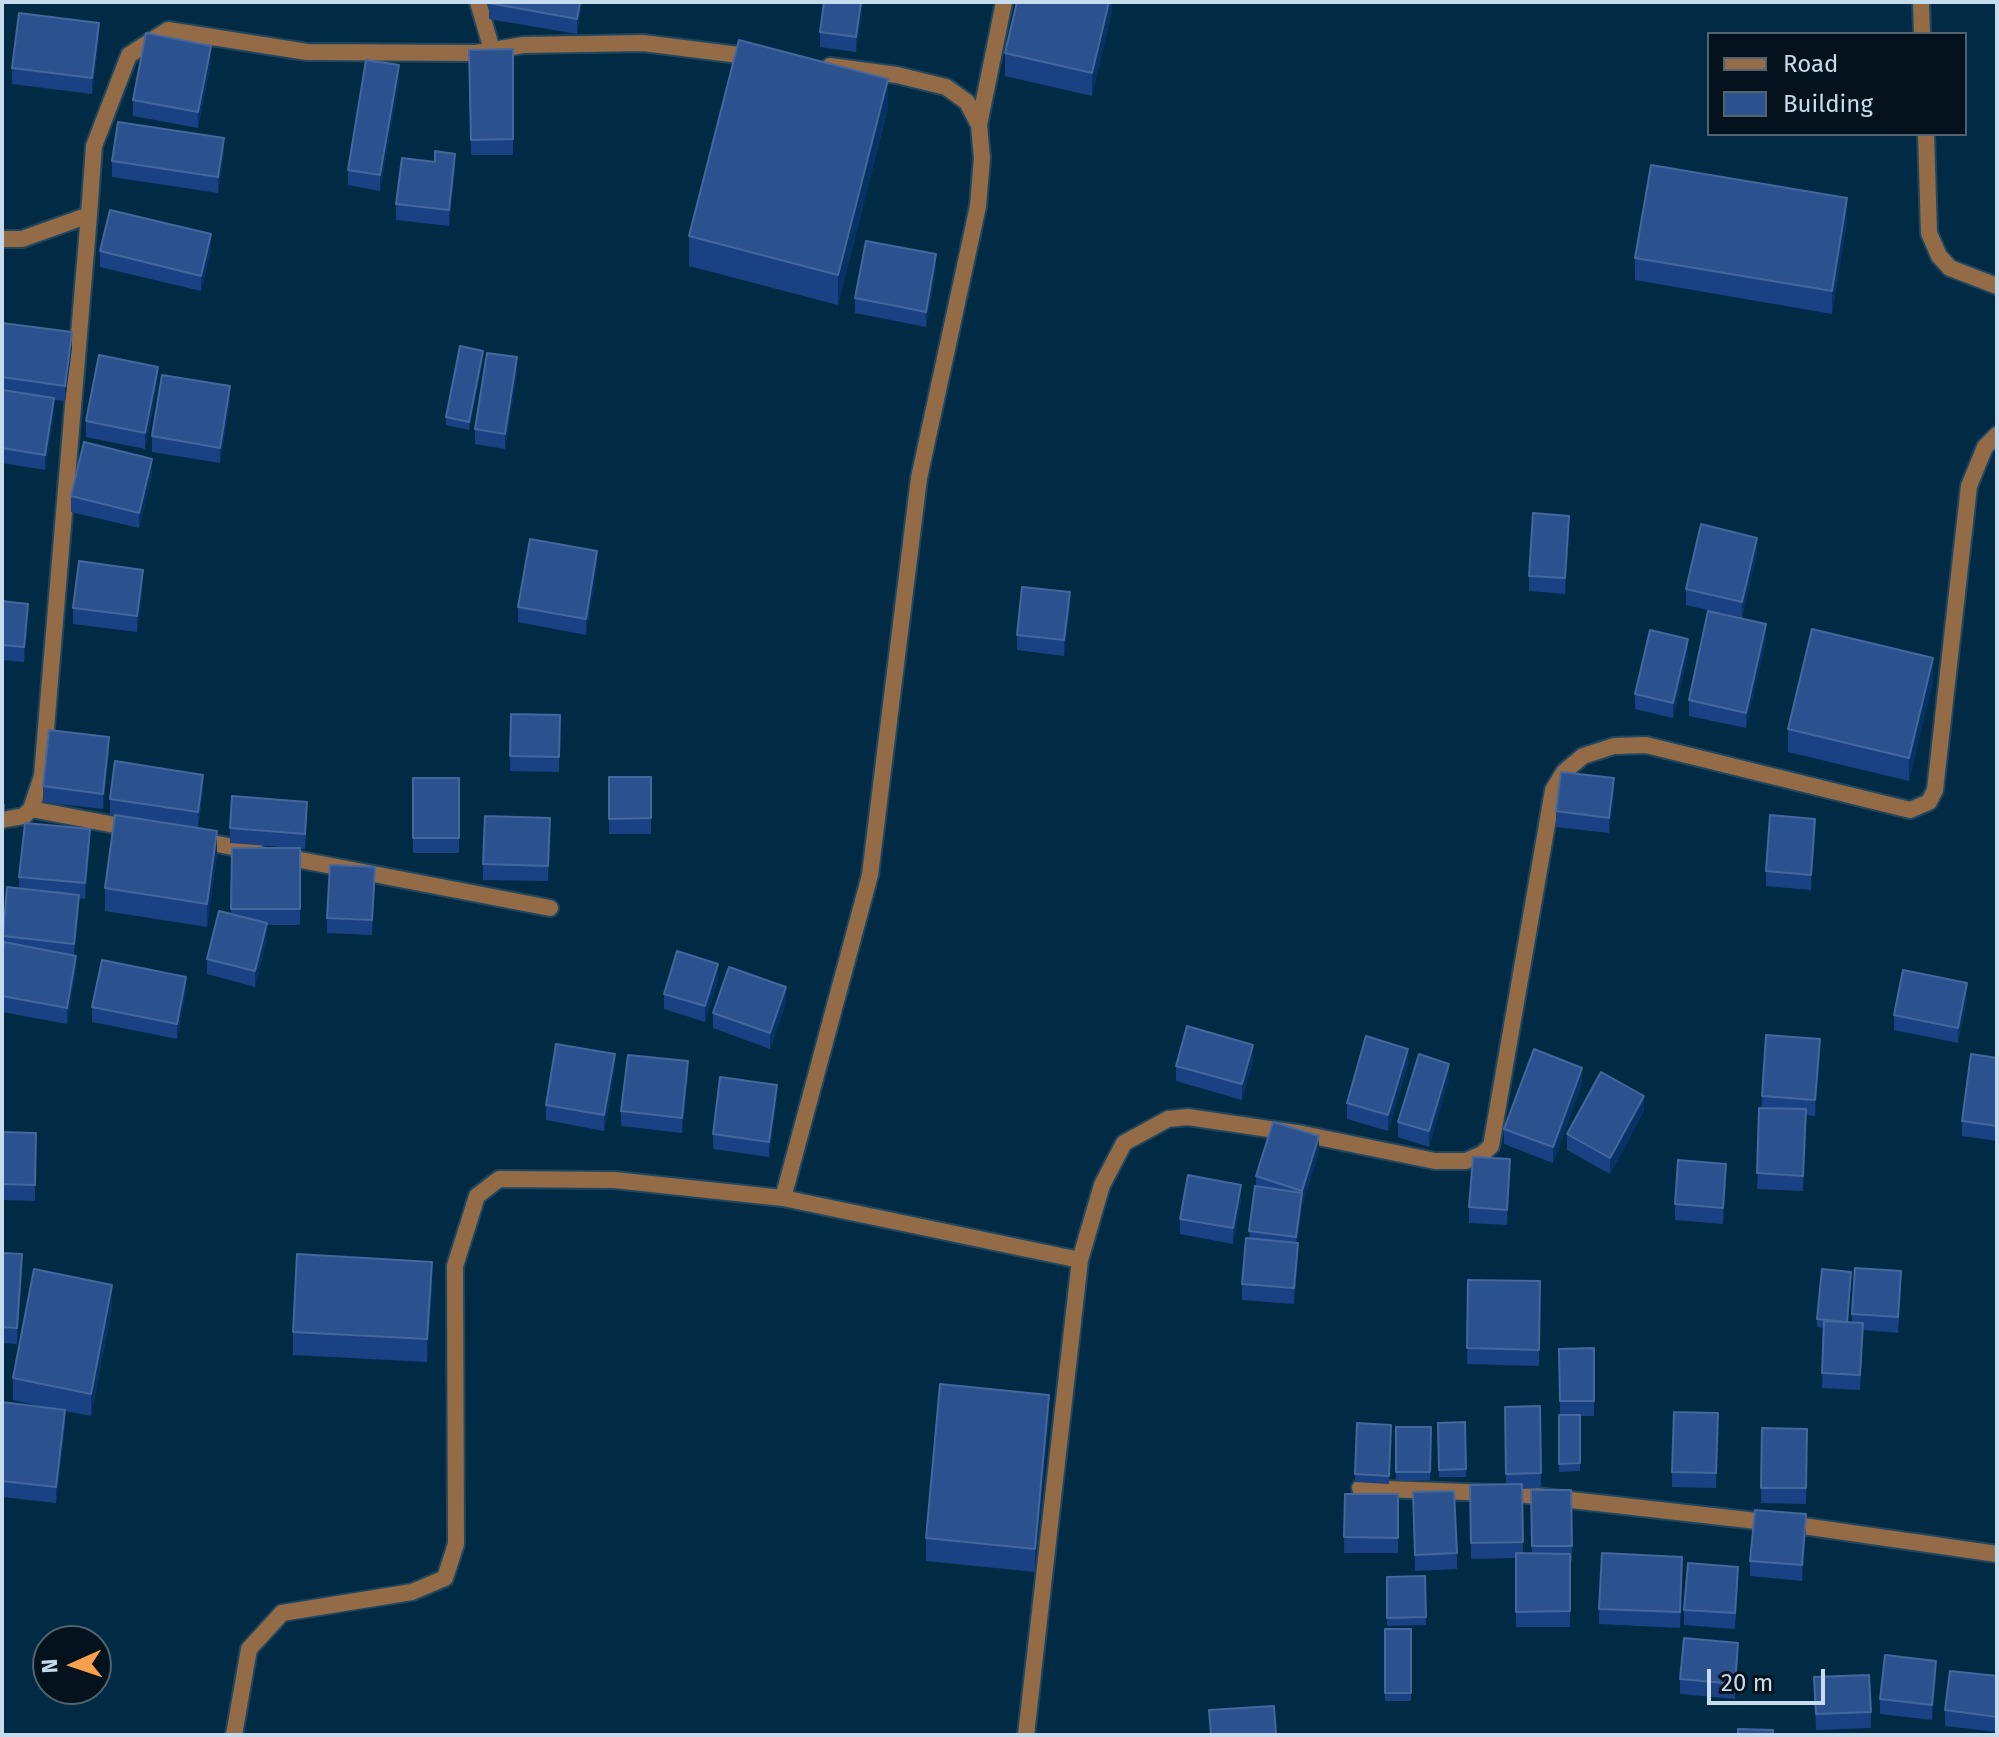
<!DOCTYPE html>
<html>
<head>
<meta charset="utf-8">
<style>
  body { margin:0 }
  #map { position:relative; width:1999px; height:1737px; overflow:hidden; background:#012b44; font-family:"Fira Sans",sans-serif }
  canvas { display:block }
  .frame { position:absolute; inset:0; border:4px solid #c6dbeb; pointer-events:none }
  .legend { position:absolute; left:1707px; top:32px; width:260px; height:104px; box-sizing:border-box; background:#04121d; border:2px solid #52626f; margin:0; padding:10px 14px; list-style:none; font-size:24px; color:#c6dbeb }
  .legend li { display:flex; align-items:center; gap:16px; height:40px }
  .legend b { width:40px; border:2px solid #52626f }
  .north { position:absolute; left:32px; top:1625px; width:80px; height:80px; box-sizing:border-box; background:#04121d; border:2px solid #52626f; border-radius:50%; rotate:267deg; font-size:22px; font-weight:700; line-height:32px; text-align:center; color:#c6dbeb }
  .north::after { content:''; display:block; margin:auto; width:28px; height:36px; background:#f9a04c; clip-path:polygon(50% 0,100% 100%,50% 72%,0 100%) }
  .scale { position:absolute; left:1707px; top:1669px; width:118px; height:36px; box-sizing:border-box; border:4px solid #c6dbeb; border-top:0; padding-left:10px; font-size:24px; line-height:28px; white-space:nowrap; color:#c6dbeb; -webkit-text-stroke:6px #04121d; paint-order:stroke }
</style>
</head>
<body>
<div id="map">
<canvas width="1999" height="1737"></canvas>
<div class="frame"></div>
<ul class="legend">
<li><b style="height:10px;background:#946b47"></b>Road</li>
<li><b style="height:22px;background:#2c518f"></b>Building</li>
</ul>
<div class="north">N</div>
<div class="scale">20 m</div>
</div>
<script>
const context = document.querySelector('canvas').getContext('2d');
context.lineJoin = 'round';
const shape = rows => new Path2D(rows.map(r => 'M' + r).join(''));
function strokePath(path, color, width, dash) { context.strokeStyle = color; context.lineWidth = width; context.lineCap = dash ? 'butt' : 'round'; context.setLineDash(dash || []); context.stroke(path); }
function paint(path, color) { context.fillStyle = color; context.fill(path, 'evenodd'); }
const street = shape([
  [478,2,492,50],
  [1921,2,1922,34],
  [979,125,1004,2],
  [1926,134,1929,233,1939,256,1950,268,1997,286],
  [2,239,22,239,89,215,94,146,129,55,168,30,307,52,476,53,523,45,643,43,755,57],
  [31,809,136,829],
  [2,820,24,816,31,809,42,776,89,215],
  [198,840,257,852],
  [280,856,550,908],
  [783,1198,1080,1260,1102,1185,1124,1143,1168,1119,1188,1117,1303,1134,1435,1161,1466,1161,1482,1154,1491,1146,1553,790,1564,772,1583,756,1614,746,1646,745,1910,810,1929,802,1935,790,1969,486,1985,447,1997,435],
  [1360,1488,1518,1494,1810,1527,1997,1554],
  [234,1735,249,1649,282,1613,412,1592,445,1578,456,1544,455,1266,477,1196,499,1179,614,1180,783,1198,870,875,919,478,978,206,982,158,979,125,967,102,946,87,897,75,830,66],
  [1026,1735,1080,1260]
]);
const wall = shape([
  [489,2,582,2,577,34,489,19],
  [863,2,856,52,820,47,820,32],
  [1112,2,1112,11,1092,96,1005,76,1005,53],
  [99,39,92,94,12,84,12,68],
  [513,49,513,155,471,155,469,50],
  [211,62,198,128,133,116,133,100],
  [399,81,380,191,348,185,348,170],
  [888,108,838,305,689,266,689,236],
  [224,153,218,193,112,177,112,161],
  [455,169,449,226,396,220,396,204],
  [1847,221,1832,314,1635,280,1635,258],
  [211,250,201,291,100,267,100,251],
  [936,270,926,327,855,313,855,298],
  [2,323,72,347,65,401,54,400,54,414,45,470,2,463],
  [483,359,469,430,446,425,446,417],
  [517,373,505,449,475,444,475,429],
  [158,383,145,449,86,437,86,421],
  [230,402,220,463,152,452,152,436],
  [152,475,139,528,71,512,71,496],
  [1569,531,1565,594,1529,591,1529,576],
  [1757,553,1742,618,1686,605,1686,589],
  [597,566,586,635,518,622,518,607],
  [143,585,137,632,73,624,73,608],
  [2,601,28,619,24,662,2,660],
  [1070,608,1064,656,1017,650,1017,635],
  [1766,640,1746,728,1689,716,1689,700],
  [1688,655,1673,718,1635,709,1635,694],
  [1933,681,1909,781,1788,752,1788,729],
  [511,714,560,715,559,772,510,771],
  [109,752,103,809,43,802,43,786],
  [609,777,651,777,651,834,609,834],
  [413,778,459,778,459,853,413,853],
  [203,790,198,828,110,814,110,799],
  [1614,794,1609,833,1556,827,1556,811],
  [307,817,305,849,300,849,300,925,267,925,267,939,255,987,207,974,207,959,231,914,232,848,295,848,230,843,230,828],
  [550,818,548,881,483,880,483,864],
  [1815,835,1811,890,1766,886,1766,871],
  [90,845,85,899,79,898,79,910,74,955,76,971,67,1024,2,1012,3,936,19,888,19,877],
  [217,854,207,927,105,911,105,888],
  [375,883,372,935,327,933,327,918],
  [718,980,705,1022,664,1009,664,994],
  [186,992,177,1039,92,1022,92,1007],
  [1967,999,1958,1043,1894,1030,1894,1015],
  [786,1003,770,1049,713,1028,713,1013],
  [1820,1054,1815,1116,1806,1115,1803,1191,1757,1189,1762,1096],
  [1997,1058,1997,1141,1962,1136,1962,1121],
  [1253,1060,1242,1100,1176,1081,1176,1066],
  [1408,1064,1388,1131,1347,1119,1347,1103],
  [615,1069,604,1131,546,1120,546,1105],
  [688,1077,682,1133,621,1126,621,1111],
  [1449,1079,1429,1147,1398,1137,1398,1122],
  [1582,1084,1553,1163,1504,1144,1504,1129],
  [777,1100,769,1157,713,1149,713,1134],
  [1644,1111,1610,1174,1567,1150,1567,1134],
  [2,1132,36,1133,35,1201,2,1200],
  [1319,1152,1302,1206,1297,1243,1298,1258,1294,1304,1242,1300,1242,1284,1249,1238,1256,1186,1256,1176],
  [1510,1175,1507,1225,1469,1223,1469,1207],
  [1726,1180,1723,1224,1675,1220,1675,1204],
  [1241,1201,1233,1244,1180,1234,1180,1219],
  [2,1253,22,1270,17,1344,2,1343],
  [1468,1280,1540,1281,1539,1366,1467,1364],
  [1851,1280,1848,1322,1852,1322,1852,1314,1901,1287,1898,1333,1863,1330,1860,1390,1822,1388,1824,1328,1817,1327,1817,1319],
  [432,1285,427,1362,293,1355,293,1332],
  [112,1308,91,1416,65,1411,65,1426,56,1503,2,1497,2,1402,52,1409,13,1400,13,1378],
  [1594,1348,1594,1416,1580,1416,1580,1471,1559,1472,1559,1415,1560,1415,1559,1349],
  [1540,1406,1541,1488,1522,1489,1523,1553,1532,1553,1531,1490,1571,1490,1572,1561,1570,1561,1570,1627,1516,1627,1516,1558,1471,1559,1470,1485,1506,1484,1505,1407],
  [1718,1413,1716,1488,1672,1487,1672,1472],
  [1049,1418,1035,1572,926,1561,926,1538],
  [1465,1422,1466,1477,1439,1477,1438,1423],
  [1357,1423,1391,1425,1389,1484,1355,1482],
  [1396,1427,1431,1427,1430,1480,1396,1480],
  [1762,1428,1807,1429,1806,1504,1761,1503],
  [1413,1492,1457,1553,1457,1569,1415,1571],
  [1345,1494,1398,1494,1398,1553,1344,1553],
  [1806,1530,1802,1581,1750,1576,1750,1561],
  [1682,1572,1680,1628,1599,1624,1599,1609],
  [1425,1576,1426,1625,1387,1626,1387,1577],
  [1738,1582,1735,1629,1684,1625,1684,1610],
  [1385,1629,1411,1629,1411,1701,1385,1701],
  [1738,1658,1735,1699,1680,1694,1680,1679],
  [1936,1676,1932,1720,1880,1714,1880,1699],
  [1997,1676,1997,1732,1945,1726,1945,1710],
  [1814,1677,1871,1712,1871,1728,1816,1730]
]);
const shadedWall = shape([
  [580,2,582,2,577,34,577,19],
  [861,2,863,2,856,52,856,37],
  [1109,2,1112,2,1112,11,1092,96,1092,73],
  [99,23,99,39,92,94,92,78],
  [211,46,211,62,198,128,198,112],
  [399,65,399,81,380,191,380,175],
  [888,79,888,108,838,305,838,275],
  [224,138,224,153,218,193,218,177],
  [455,154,455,169,449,226,449,210],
  [1847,198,1847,221,1832,314,1832,291],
  [211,234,211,250,201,291,201,276],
  [936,254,936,270,926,327,926,312],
  [72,332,72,347,65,401,65,386],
  [483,351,483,359,469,430,469,422],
  [517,357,517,373,505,449,505,434],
  [158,367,158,383,145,449,145,433],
  [230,386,230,402,220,463,220,448],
  [54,398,54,414,45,470,45,455],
  [152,459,152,475,139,528,139,513],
  [1569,516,1569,531,1565,594,1565,578],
  [1757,538,1757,553,1742,618,1742,602],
  [597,551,597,566,586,635,586,619],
  [143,570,143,585,137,632,137,616],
  [1070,592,1070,608,1064,656,1064,640],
  [28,604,28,619,24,662,24,647],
  [1766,624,1766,640,1746,728,1746,713],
  [1688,639,1688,655,1673,718,1673,703],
  [1933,658,1933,681,1909,781,1909,758],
  [109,737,109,752,103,809,103,794],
  [203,775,203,790,198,828,198,812],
  [1614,778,1614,794,1609,833,1609,818],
  [4,805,4,821,2,842,2,826],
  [1815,819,1815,835,1811,890,1811,875],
  [90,829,90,845,85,899,85,883],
  [217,831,217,854,207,927,207,904],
  [375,867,375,883,372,935,372,920],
  [79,895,79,910,74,959,74,944],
  [267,923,267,939,255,987,255,971],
  [76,956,76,971,67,1024,67,1008],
  [718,964,718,980,705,1022,705,1006],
  [186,977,186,992,177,1039,177,1024],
  [1967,983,1967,999,1958,1043,1958,1028],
  [786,987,786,1003,770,1049,770,1033],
  [1820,1039,1820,1054,1815,1116,1815,1100],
  [1253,1045,1253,1060,1242,1100,1242,1084],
  [1408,1049,1408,1064,1388,1131,1388,1115],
  [615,1054,615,1069,604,1131,604,1115],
  [688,1061,688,1077,682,1133,682,1118],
  [1449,1064,1449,1079,1429,1147,1429,1131],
  [1582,1068,1582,1084,1553,1163,1553,1147],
  [777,1085,777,1100,769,1157,769,1142],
  [1644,1096,1644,1111,1610,1174,1610,1158],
  [1319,1136,1319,1152,1302,1206,1302,1191],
  [1510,1159,1510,1175,1507,1225,1507,1210],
  [1726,1164,1726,1180,1723,1224,1723,1208],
  [1241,1185,1241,1201,1233,1244,1233,1228],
  [1302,1193,1302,1209,1296,1253,1296,1237],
  [1298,1243,1298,1258,1294,1304,1294,1288],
  [22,1254,22,1270,17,1344,17,1328],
  [432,1262,432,1285,427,1362,427,1339],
  [112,1285,112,1308,91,1416,91,1394],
  [1049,1395,1049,1418,1035,1572,1035,1549],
  [65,1410,65,1426,56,1503,56,1487],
  [1806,1514,1806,1530,1802,1581,1802,1565],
  [1738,1643,1738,1658,1735,1699,1735,1684],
  [1936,1661,1936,1676,1932,1720,1932,1705]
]);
const building = shape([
  [489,2,580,2,577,19,489,3,489,2],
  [824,2,861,2,856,37,820,32,824,2],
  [1017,2,1109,2,1092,73,1005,53,1017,2],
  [19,13,99,23,92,78,12,68,19,13],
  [146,33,211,46,198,112,133,100,146,33],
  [739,40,888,79,838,275,689,236,739,40],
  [513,49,513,139,471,140,469,50,513,49],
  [366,60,399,65,380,175,348,170,366,60],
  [118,122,224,138,218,177,112,161,118,122],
  [435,151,455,154,449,210,396,204,402,158,435,162,435,151],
  [1651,165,1847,198,1832,291,1635,258,1651,165],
  [110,210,211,234,201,276,100,251,110,210],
  [866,241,936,254,926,312,855,298,866,241],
  [2,323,72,332,65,386,2,377,2,323],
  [460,346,483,351,469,422,446,417,460,346],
  [487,353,517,357,505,434,475,429,487,353],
  [99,355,158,367,145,433,86,421,99,355],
  [162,375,230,386,220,448,152,436,162,375],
  [2,390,54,398,45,455,2,448,2,390],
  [84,442,152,459,139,513,71,496,84,442],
  [1533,513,1569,516,1565,578,1529,576,1533,513],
  [1701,524,1757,538,1742,602,1686,589,1701,524],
  [530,539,597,551,586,619,518,607,530,539],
  [79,561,143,570,137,616,73,608,79,561],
  [1022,587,1070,592,1064,640,1017,635,1022,587],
  [2,601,28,604,24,647,2,645,2,601],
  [1708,611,1766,624,1746,713,1689,700,1708,611],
  [1812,629,1933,658,1909,758,1788,729,1812,629],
  [1650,630,1688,639,1673,703,1635,694,1650,630],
  [511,714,560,715,559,757,510,756,511,714],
  [49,730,109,737,103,794,43,786,49,730],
  [115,761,203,775,198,812,110,799,115,761],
  [1561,772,1614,778,1609,818,1556,811,1561,772],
  [609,777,651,777,651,818,609,819,609,777],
  [413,778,459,778,459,838,413,838,413,778],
  [232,796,307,802,305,834,230,828,232,796],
  [2,805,4,805,2,826,2,805],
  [115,815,217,831,207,904,105,888,115,815],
  [1770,815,1815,819,1811,875,1766,871,1770,815],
  [485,816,550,818,548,866,483,864,485,816],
  [25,823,90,829,85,883,19,877,25,823],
  [232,848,300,848,300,909,231,909,232,848],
  [330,865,375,867,372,920,327,918,330,865],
  [7,887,79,895,74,944,3,936,7,887],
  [219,911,267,923,255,971,207,959,219,911],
  [4,942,76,956,67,1008,2,996,2,954,4,942],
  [677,951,718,964,705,1006,664,994,677,951],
  [102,960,186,977,177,1024,92,1007,102,960],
  [729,967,786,987,770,1033,713,1013,729,967],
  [1903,970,1967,983,1958,1028,1894,1015,1903,970],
  [1187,1026,1253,1045,1242,1084,1176,1066,1187,1026],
  [1766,1035,1820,1039,1815,1100,1762,1096,1766,1035],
  [1366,1036,1408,1049,1388,1115,1347,1103,1366,1036],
  [556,1044,615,1054,604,1115,546,1105,556,1044],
  [1534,1049,1582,1068,1553,1147,1504,1129,1534,1049],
  [1419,1054,1449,1064,1429,1131,1398,1122,1419,1054],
  [1971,1054,1997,1058,1997,1126,1962,1121,1971,1054],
  [628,1055,688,1061,682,1118,621,1111,628,1055],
  [1601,1072,1644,1096,1610,1158,1567,1134,1601,1072],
  [720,1077,777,1085,769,1142,713,1134,720,1077],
  [1759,1108,1806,1109,1803,1176,1757,1173,1759,1108],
  [1273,1122,1319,1136,1302,1191,1256,1176,1273,1122],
  [2,1132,36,1133,35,1185,2,1184,2,1132],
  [1473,1157,1510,1159,1507,1210,1469,1207,1473,1157],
  [1678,1160,1726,1164,1723,1208,1675,1204,1678,1160],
  [1188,1175,1241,1185,1233,1228,1180,1219,1188,1175],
  [1255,1186,1302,1193,1296,1237,1249,1231,1255,1186],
  [1246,1238,1298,1243,1294,1288,1242,1284,1246,1238],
  [2,1253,22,1254,17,1328,2,1327,2,1253],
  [297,1254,432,1262,427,1339,293,1332,297,1254],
  [1855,1268,1901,1271,1898,1317,1852,1314,1855,1268],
  [34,1269,112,1285,91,1394,13,1378,34,1269],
  [1822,1269,1851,1272,1847,1322,1817,1319,1822,1269],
  [1468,1280,1540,1281,1539,1350,1467,1348,1468,1280],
  [1824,1321,1863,1323,1860,1375,1822,1373,1824,1321],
  [1594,1348,1594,1401,1560,1401,1559,1349,1594,1348],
  [940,1384,1049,1395,1035,1549,926,1538,940,1384],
  [2,1402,65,1410,56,1487,2,1481,2,1402],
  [1540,1406,1541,1473,1506,1474,1505,1407,1540,1406],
  [1674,1412,1718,1413,1716,1473,1672,1472,1674,1412],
  [1559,1415,1580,1415,1580,1463,1559,1464,1559,1415],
  [1465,1422,1466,1469,1439,1470,1438,1423,1465,1422],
  [1357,1423,1391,1425,1389,1476,1355,1474,1357,1423],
  [1396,1427,1431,1427,1430,1472,1396,1472,1396,1427],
  [1762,1428,1807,1429,1806,1488,1761,1488,1762,1428],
  [1522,1484,1523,1542,1471,1543,1470,1485,1522,1484],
  [1531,1490,1571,1490,1572,1546,1532,1546,1531,1490],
  [1454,1491,1457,1553,1415,1555,1413,1492,1454,1491],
  [1345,1494,1398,1494,1398,1538,1344,1537,1345,1494],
  [1755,1510,1806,1514,1802,1565,1750,1561,1755,1510],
  [1516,1553,1570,1554,1570,1611,1516,1612,1516,1553],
  [1602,1553,1682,1557,1680,1612,1599,1609,1602,1553],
  [1688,1563,1738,1567,1735,1613,1684,1610,1688,1563],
  [1425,1576,1426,1617,1387,1618,1387,1577,1425,1576],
  [1385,1629,1411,1629,1411,1693,1385,1693,1385,1629],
  [1684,1638,1738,1643,1735,1684,1680,1679,1684,1638],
  [1885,1655,1936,1661,1932,1705,1880,1699,1885,1655],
  [1950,1671,1997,1676,1997,1717,1945,1710,1950,1671],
  [1869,1675,1871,1712,1816,1714,1814,1677,1869,1675],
  [1274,1706,1276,1735,1211,1735,1209,1710,1274,1706],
  [1738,1729,1773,1730,1773,1735,1738,1735,1738,1729]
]);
strokePath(street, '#21475f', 20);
strokePath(street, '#946b47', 16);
paint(wall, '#1a4184');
paint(shadedWall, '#083166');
paint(building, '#2c518f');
strokePath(building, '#44679d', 2);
</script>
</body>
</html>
